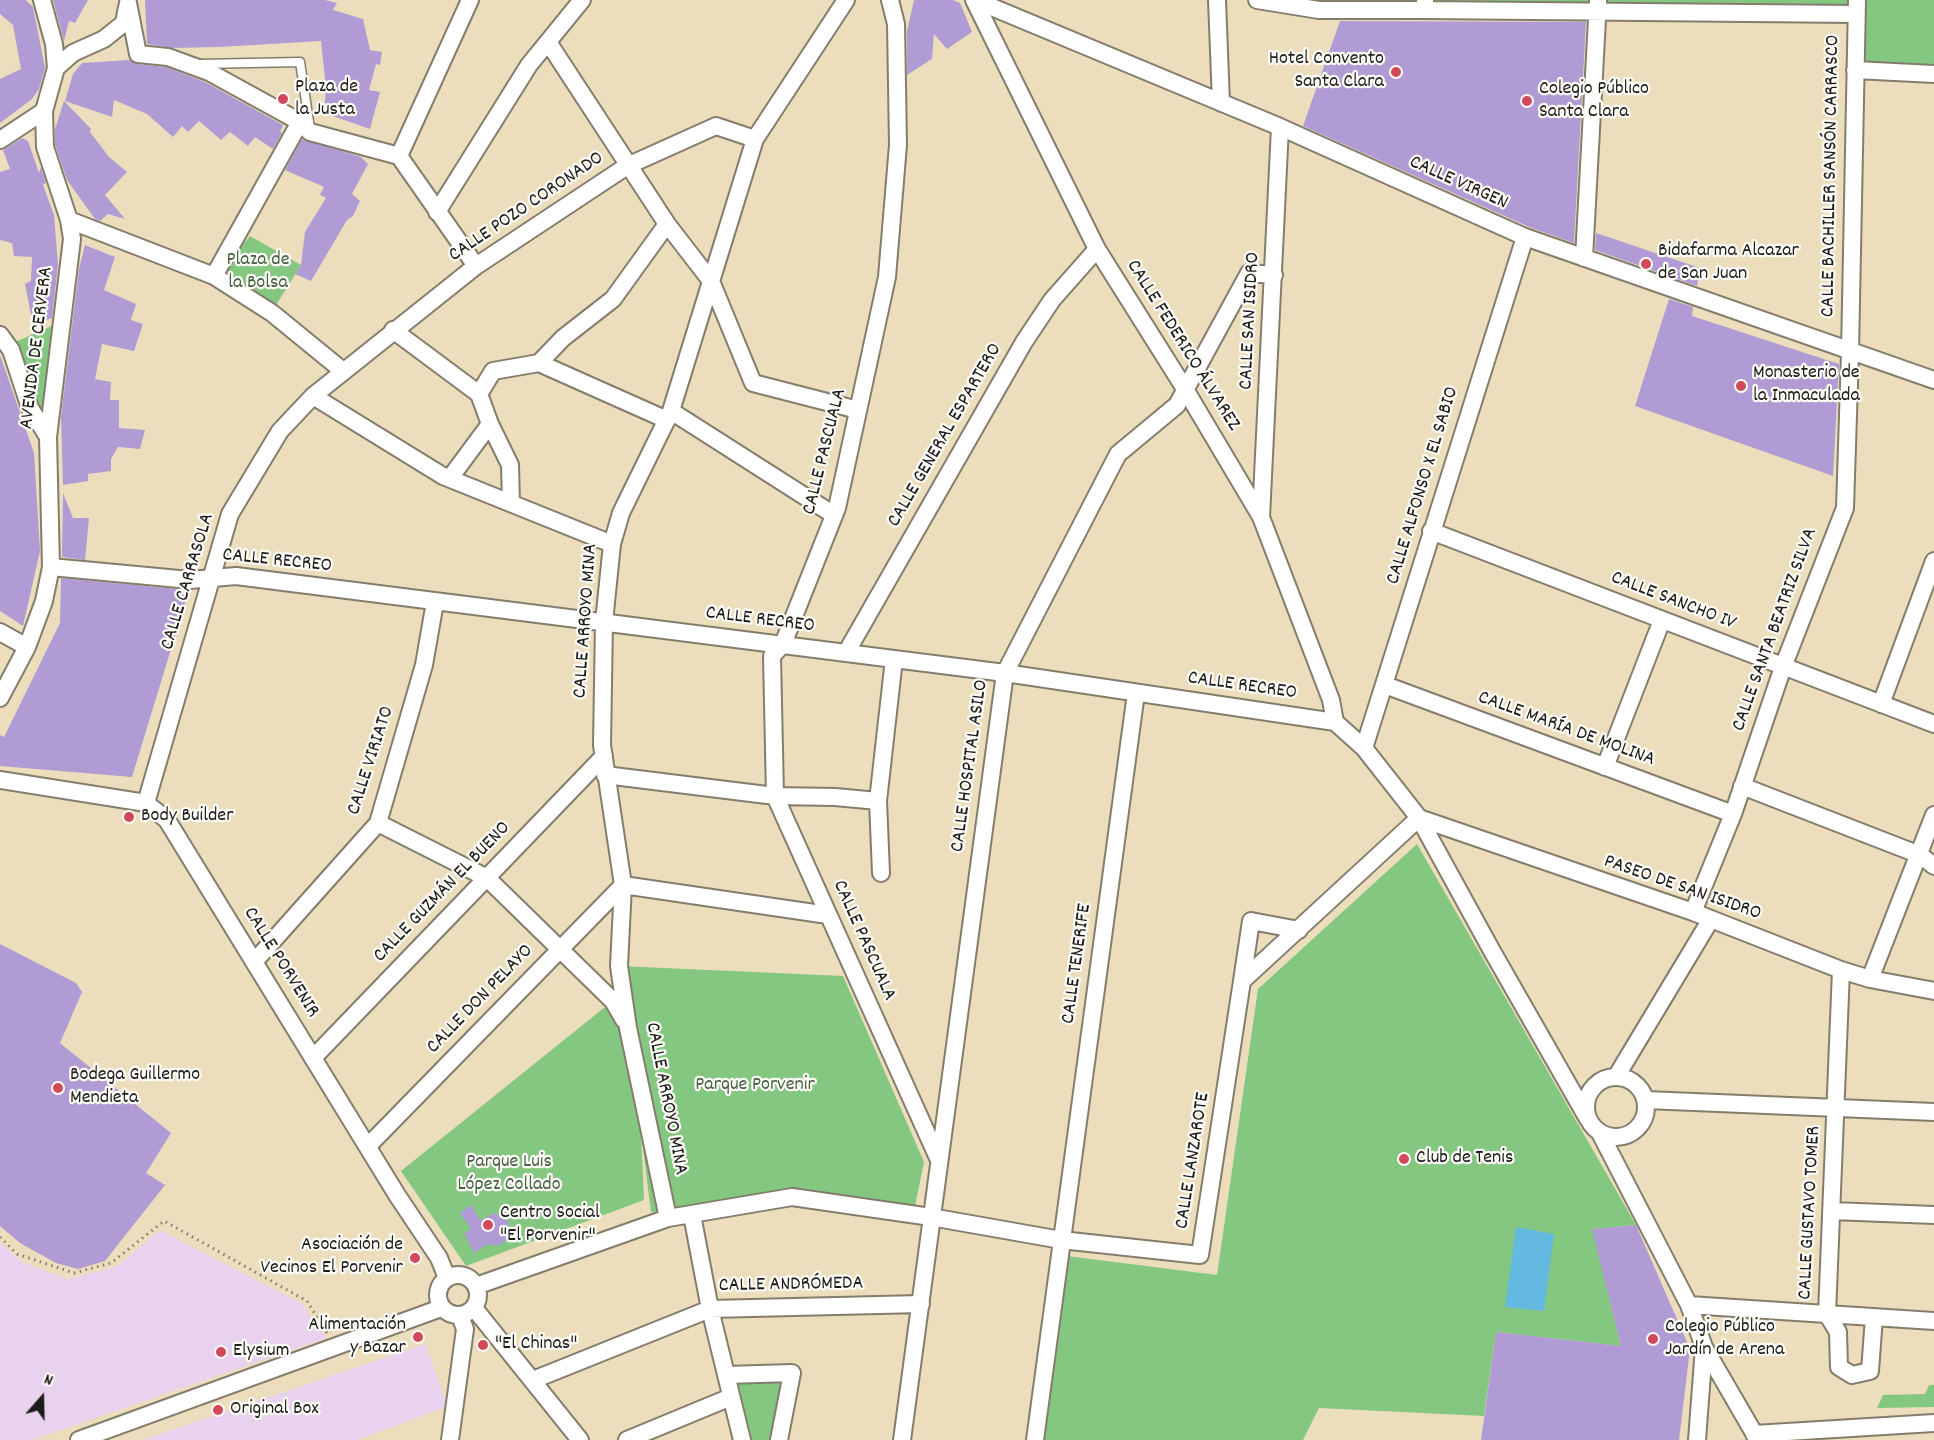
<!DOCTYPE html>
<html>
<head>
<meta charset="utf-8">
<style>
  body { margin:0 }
  #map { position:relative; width:1934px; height:1440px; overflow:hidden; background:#ecdebc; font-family:Dekko,sans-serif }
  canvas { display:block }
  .north { position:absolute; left:12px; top:1368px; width:60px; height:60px; -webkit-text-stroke:4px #fdfcf7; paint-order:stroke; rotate:20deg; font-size:16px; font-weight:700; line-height:24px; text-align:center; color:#1c1c1c }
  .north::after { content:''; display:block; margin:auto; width:21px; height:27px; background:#1c1c1c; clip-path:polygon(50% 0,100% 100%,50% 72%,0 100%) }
</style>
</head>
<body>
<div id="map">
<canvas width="1934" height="1440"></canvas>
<div class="north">N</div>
</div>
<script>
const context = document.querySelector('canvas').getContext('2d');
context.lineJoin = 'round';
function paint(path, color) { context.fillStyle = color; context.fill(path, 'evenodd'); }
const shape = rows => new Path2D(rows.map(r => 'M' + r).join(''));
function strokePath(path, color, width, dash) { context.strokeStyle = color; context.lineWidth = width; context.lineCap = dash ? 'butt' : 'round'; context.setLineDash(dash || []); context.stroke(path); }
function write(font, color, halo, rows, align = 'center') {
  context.font = font + ' Dekko,sans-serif'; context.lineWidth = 4.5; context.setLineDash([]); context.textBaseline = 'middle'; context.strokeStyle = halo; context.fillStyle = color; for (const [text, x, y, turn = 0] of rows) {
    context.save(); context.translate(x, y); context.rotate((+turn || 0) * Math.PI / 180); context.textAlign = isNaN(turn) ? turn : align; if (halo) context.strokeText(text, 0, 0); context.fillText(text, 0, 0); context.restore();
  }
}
const built = shape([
  [160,1230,301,1303,327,1338,32,1440,0,1440,0,1242,22,1262,68,1279,117,1266],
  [425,1344,448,1406,358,1440,142,1440]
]);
const green = shape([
  [1425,0,1857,0,1856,14,1425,10],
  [1861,0,1934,0,1934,75,1859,73],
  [250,236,301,265,271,313,215,277],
  [52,326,50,362,46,416,38,415,13,343],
  [1417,844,1636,1225,1593,1229,1621,1346,1496,1332,1484,1416,1319,1408,1303,1440,1043,1440,1067,1256,1217,1275,1258,989],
  [619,966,843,976,924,1162,915,1206,792,1197,651,1212,641,1133,644,1200,466,1266,401,1171,605,1007,627,1027],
  [738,1383,784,1383,769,1440,752,1440],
  [1929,1385,1934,1385,1934,1407,1877,1408,1883,1395,1925,1394]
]);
const water = shape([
  [1516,1227,1554,1234,1544,1311,1505,1307]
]);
const building = shape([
  [0,0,26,0,33,7,45,68,39,89,32,99,0,123,0,79,21,69,13,25,0,14],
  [53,0,88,0,75,23,69,21,64,41],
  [145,0,325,0,337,3,333,10,363,19,370,50,382,52,380,65,376,64,369,90,380,92,370,129,324,113,326,88,321,41,219,47,173,48,147,44],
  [914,0,953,0,960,3,972,32,947,49,934,34,932,59,907,75,907,31],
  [1340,21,1586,22,1574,243,1529,227,1303,126],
  [130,60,137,64,166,67,205,82,283,125,280,132,282,133,273,149,255,137,248,146,230,132,221,140,199,121,188,132,182,126,173,137,147,114,114,100,112,117,65,101,73,74,82,63],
  [64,101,91,129,90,132,109,157,127,172,105,195,125,219,108,214,100,221,95,219,67,180,55,145,55,129],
  [22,138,28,141,39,173,41,167,46,183,43,185,54,215,58,265,52,318,33,325,25,284,31,281,32,257,14,256,12,243,0,240,0,172,10,169,3,150],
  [302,139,361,157,368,164,352,194,360,201,353,216,347,220,311,281,295,274,301,265,305,232,326,198,320,195,324,187,285,170],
  [1596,233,1700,268,1697,286,1595,250],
  [85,245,115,257,104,290,136,304,131,320,143,324,134,351,102,344,95,379,111,382,110,400,119,400,119,428,145,430,140,449,118,447,111,459,111,471,88,474,88,481,63,485,61,416,79,269],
  [1669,299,1693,307,1692,316,1839,364,1833,476,1635,406],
  [0,355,34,453,40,551,23,626,0,611],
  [63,493,73,518,89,518,85,560,62,557],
  [61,578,189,590,132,777,0,766,0,735,4,737,60,623],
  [0,944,76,983,82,992,60,1043,171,1133,146,1173,165,1185,105,1261,78,1269,56,1263,20,1243,0,1226],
  [471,1205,480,1220,494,1213,508,1220,510,1237,500,1245,486,1245,474,1253,464,1233,471,1229,460,1213],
  [1636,1225,1690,1349,1679,1440,1481,1440,1496,1332,1621,1346,1592,1229]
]);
const path = shape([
  [0,1237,17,1254,74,1273,111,1263,164,1221,307,1301,327,1333]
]);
const lane = shape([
  [200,64,300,62,310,128]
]);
const street = shape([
  [890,0,896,24,898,145,887,277,837,508,783,644,772,656,775,796,938,1158],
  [974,0,1097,249,1185,389,1261,517,1331,700,1335,722],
  [975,0,1280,127,1525,237,1934,380],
  [1217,0,1221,103],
  [1257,0,1319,10,1425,10],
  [1425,0,1425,10,1856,14],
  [128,3,138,54,168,57,209,72,300,122,310,132,399,156,476,266],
  [548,42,667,224,711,281,753,383,858,410],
  [56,68,73,53,104,39,124,23,127,7],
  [1855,70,1934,74],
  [0,140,44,111],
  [399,156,470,0],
  [437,212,529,65,582,0],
  [69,220,214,276,272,313,343,371],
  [1584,258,1598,1],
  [214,276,300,122],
  [393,330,479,394,493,371,539,363,667,420],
  [0,335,11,350,30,408,48,437],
  [539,363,563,338,613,299,667,224],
  [479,394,490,424,510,465,511,503],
  [313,396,443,476,612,544],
  [671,411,834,515],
  [450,478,490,424],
  [1261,517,1280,127],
  [1431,531,1934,724],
  [51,567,190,580,236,576,1005,673,1335,722,1364,748,1419,818,1492,951,1588,1119],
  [0,632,27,647],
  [846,653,1024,342,1052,300,1097,249],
  [1385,685,1733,814],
  [0,698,27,647,44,601,51,567,48,437,72,239,69,220,45,147,44,111,56,68,54,44,42,0],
  [1881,704,1934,561],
  [1364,748,1525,237],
  [1605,767,1662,620],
  [605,775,775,796,835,797,878,801,894,659],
  [0,780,146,803,167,820,397,1195,439,1258,447,1278],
  [1742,786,1920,855,1934,866],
  [878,801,881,873],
  [146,803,230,514,280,431,313,396,476,266,627,166,716,126,755,139],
  [1419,818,1693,912,1841,970,1870,979,1934,991],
  [378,823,487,878,613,1001,624,1020],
  [1693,912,1733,814,1783,667,1845,508,1850,353,1857,0],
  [254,962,378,823,424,665,435,602],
  [1841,970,1827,1314,1838,1332,1839,1367,1852,1375,1870,1371,1874,1317],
  [1870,979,1934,815],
  [1242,981,1251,921,1299,930],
  [313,1058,604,756],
  '1586 1107a30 30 0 1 1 60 0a30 30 0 1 1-60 0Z',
  [1616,1077,1711,919],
  [1646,1100,1934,1112],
  [1600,1133,1689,1305,1704,1347,1758,1440],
  [369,1145,623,885,828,915],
  [1832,1211,1934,1215],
  [692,1215,710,1309,742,1440],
  [668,1218,628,1028,619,966,623,885,602,745,604,622,612,544,621,513,671,411,755,139,846,0],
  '438 1295a20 20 0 1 1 40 0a20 20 0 1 1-40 0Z',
  [476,1286,668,1218,792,1197,931,1217,1061,1240,1200,1255,1242,981,1419,818],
  [1689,1305,1934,1321],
  [474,1308,580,1440],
  [726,1375,792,1373,779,1440],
  [533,1380,710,1309,921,1304],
  [1754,1434,1934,1423],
  [79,1440,441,1308],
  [450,1440,465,1329,460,1316],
  [627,1440,731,1397],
  [902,1440,1005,673,1118,454,1177,405,1249,273,1274,275],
  [1035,1440,1136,693],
  [1697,1440,1704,1347]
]);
const markers = [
  [1396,72,6,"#d1495b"],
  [283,99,6,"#d1495b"],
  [1527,101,6,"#d1495b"],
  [1646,264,6,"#d1495b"],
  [1741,386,6,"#d1495b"],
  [129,817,6,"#d1495b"],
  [58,1088,6,"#d1495b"],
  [1404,1159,6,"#d1495b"],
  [488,1225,6,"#d1495b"],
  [415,1258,6,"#d1495b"],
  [418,1337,6,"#d1495b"],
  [1653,1339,6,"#d1495b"],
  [483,1345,6,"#d1495b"],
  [221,1352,6,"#d1495b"],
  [218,1410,6,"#d1495b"]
];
const poiNames = [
  ["Hotel Convento",1384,60,"right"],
  ["Santa Clara",1384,83,"right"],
  ["Plaza de",295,88],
  ["la Justa",295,111],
  ["Colegio Público",1539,90],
  ["Santa Clara",1539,113],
  ["Bidafarma Alcazar",1658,252],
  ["de San Juan",1658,275],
  ["Monasterio de",1753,374],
  ["la Inmaculada",1753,397],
  ["Body Builder",141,817],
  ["Bodega Guillermo",70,1076],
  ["Mendieta",70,1099],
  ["Club de Tenis",1416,1159],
  ["Centro Social",500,1214],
  ["\"El Porvenir\"",500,1237],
  ["Asociación de",403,1246,"right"],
  ["Vecinos El Porvenir",403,1269,"right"],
  ["Alimentación",406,1326,"right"],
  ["y Bazar",406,1349,"right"],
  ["Colegio Público",1665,1328],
  ["Jardín de Arena",1665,1351],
  ["\"El Chinas\"",495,1345],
  ["Elysium",233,1352],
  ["Original Box",230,1410]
];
const streetNames = [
  ["CALLE BACHILLER SANSÓN CARRASCO",1832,176,-89],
  ["CALLE VIRGEN",1458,184,24],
  ["CALLE POZO CORONADO",527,208,-34],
  ["CALLE SAN ISIDRO",1251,321,-87],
  ["CALLE FEDERICO ÁLVAREZ",1182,346,58],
  ["AVENIDA DE CERVERA",38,348,-83],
  ["CALLE GENERAL ESPARTERO",946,436,-60],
  ["CALLE PASCUALA",826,452,-76],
  ["CALLE ALFONSO X EL SABIO",1424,486,-73],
  ["CALLE RECREO",277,562,6],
  ["CALLE CARRASOLA",189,582,-73],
  ["CALLE SANCHO IV",1673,602,21],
  ["CALLE ARROYO MINA",587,621,-86],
  ["CALLE RECREO",760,621,7],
  ["CALLE SANTA BEATRIZ SILVA",1776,630,-70],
  ["CALLE RECREO",1242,687,8],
  ["CALLE MARÍA DE MOLINA",1566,730,20],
  ["CALLE VIRIATO",372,761,-72],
  ["CALLE HOSPITAL ASILO",971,766,-82],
  ["PASEO DE SAN ISIDRO",1682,889,19],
  ["CALLE GUZMÁN EL BUENO",443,893,-46],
  ["CALLE PASCUALA",863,941,66],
  ["CALLE PORVENIR",280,963,58],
  ["CALLE TENERIFE",1078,964,-82],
  ["CALLE DON PELAYO",481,1000,-46],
  ["CALLE ARROYO MINA",665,1099,79],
  ["CALLE LANZAROTE",1194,1161,-81],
  ["CALLE GUSTAVO TOMER",1811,1213,-87],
  ["CALLE ANDRÓMEDA",791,1286,-1]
];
const parkNames = [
  ["Plaza de",258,261],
  ["la Bolsa",258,284],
  ["Parque Porvenir",755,1086],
  ["Parque Luis",509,1163],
  ["López Collado",509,1186]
];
paint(built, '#e9d2ed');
paint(green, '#84c780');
paint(water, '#64b9e0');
paint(building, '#b19bd4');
strokePath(lane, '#847d6c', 11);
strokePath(street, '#847d6c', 20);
strokePath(path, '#847d6c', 3, [1.5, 4.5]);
strokePath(lane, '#fff', 8);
strokePath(street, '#fff', 16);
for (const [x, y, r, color] of markers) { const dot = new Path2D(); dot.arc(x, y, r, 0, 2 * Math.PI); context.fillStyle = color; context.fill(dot); strokePath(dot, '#fdfcf7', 2); }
write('20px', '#1c1c1c', '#fdfcf7', poiNames, 'left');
write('20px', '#1c1c1c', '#fdfcf7', streetNames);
write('20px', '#466044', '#fdfcf7', parkNames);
</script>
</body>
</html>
